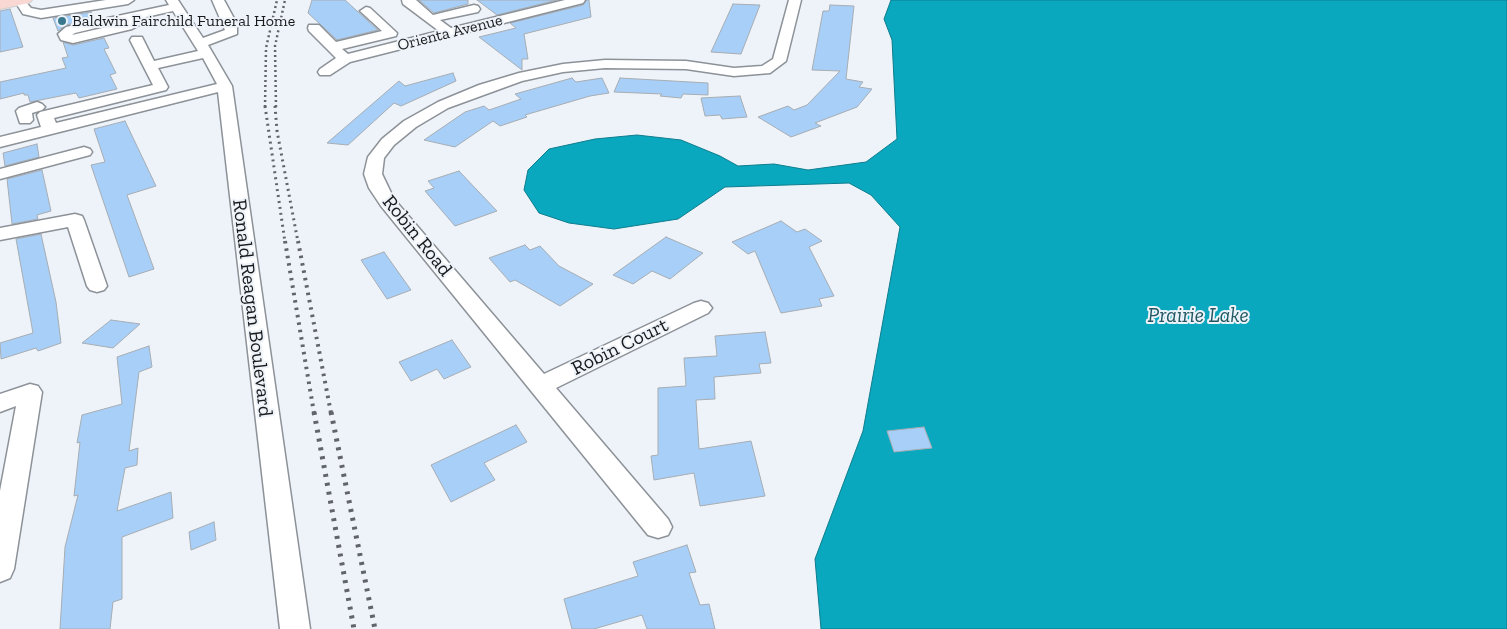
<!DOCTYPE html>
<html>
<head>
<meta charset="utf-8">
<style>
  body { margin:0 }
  canvas { display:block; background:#edf3f9 }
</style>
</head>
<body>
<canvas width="1507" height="629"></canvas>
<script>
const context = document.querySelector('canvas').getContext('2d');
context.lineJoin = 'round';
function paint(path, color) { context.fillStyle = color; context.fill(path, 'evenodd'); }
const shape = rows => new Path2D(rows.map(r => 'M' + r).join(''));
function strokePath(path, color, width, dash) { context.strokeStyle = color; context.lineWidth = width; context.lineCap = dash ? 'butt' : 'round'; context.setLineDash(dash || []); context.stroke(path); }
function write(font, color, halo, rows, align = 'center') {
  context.font = font + ' "Zilla Slab",serif'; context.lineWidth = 4; context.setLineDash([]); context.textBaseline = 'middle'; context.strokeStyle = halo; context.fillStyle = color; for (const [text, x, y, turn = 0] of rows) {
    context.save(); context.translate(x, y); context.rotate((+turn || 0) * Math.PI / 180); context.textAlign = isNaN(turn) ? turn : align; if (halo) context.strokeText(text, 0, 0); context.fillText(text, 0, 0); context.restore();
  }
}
const water = shape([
  [891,0,1507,0,1507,629,821,629,815,559,863,431,900,227,871,195,849,183,725,187,678,219,614,229,569,223,539,213,524,190,528,170,549,149,595,139,637,135,681,140,720,156,738,166,774,164,808,170,866,162,897,139,892,40,884,19,891,0]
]);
const building = shape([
  [312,0,345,0,378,30,337,40,308,13,312,0],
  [419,0,468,0,468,4,434,13,419,0],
  [477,0,557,0,497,15,477,0],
  [587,0,589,0,591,17,524,34,528,59,522,59,522,70,479,37,516,28,510,23,583,5,587,0],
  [733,4,760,5,741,54,711,52,733,4],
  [830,5,854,6,846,79,863,82,859,87,872,89,857,107,815,123,821,126,791,137,758,117,788,106,794,110,807,105,840,71,812,70,823,11,829,11,830,5],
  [10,9,23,47,0,52,0,11,10,9],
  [91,12,94,19,66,25,58,31,53,18,91,12],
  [104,38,109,48,104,49,116,73,110,75,117,89,79,98,76,93,30,102,28,95,24,95,24,93,0,99,0,82,66,68,62,58,68,57,63,42,73,45,104,38],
  [453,73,456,81,401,106,394,103,348,145,327,143,399,81,405,86,453,73],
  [572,78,576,82,602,78,609,93,590,96,525,115,527,117,500,126,493,121,455,147,424,140,465,112,484,106,489,110,521,99,515,94,572,78],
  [620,78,708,83,708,95,683,94,681,98,660,96,662,94,614,92,620,78],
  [740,96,747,117,722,119,720,115,705,116,701,98,740,96],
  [125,121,156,186,127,195,154,269,129,277,91,165,105,162,94,129,125,121],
  [37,144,39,157,5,166,3,153,37,144],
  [42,170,51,211,37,215,38,219,12,224,7,179,42,170],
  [459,171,497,211,455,226,425,191,434,188,428,181,459,171],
  [781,221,797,232,805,229,822,241,809,247,834,296,819,299,822,306,781,313,755,251,748,254,732,242,781,221],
  [41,234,56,302,61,343,38,351,36,348,1,359,0,343,33,333,16,239,41,234],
  [666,237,703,253,670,279,652,271,633,284,613,275,666,237],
  [525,245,530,250,540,246,559,266,593,284,560,306,515,280,510,282,489,258,525,245],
  [384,252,411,290,387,299,361,260,384,252],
  [111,320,140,324,113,348,82,343,111,320],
  [765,332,771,363,759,364,761,373,714,377,715,399,696,400,699,449,751,441,765,496,700,506,694,473,654,480,651,456,658,455,658,388,686,386,684,358,717,356,715,336,765,332],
  [452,340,471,367,444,379,437,369,411,381,399,362,452,340],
  [149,346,152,367,139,372,129,451,138,448,137,465,125,468,117,511,171,492,173,518,122,537,122,599,113,602,110,629,60,629,65,547,78,495,74,496,80,442,77,443,82,415,122,404,117,357,149,346],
  [516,425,527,442,484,463,495,480,451,502,431,465,516,425],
  [924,427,932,448,894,452,887,431,924,427],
  [214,522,216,540,191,550,189,532,214,522],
  [687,545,696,572,689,573,700,605,709,604,715,629,647,629,642,615,594,629,572,629,564,599,638,576,633,562,687,545]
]);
const minor = shape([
  [14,0,24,0,31,8,41,10,106,0,134,0,128,4,41,18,23,14,14,0],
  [166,0,178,0,203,38,225,30,212,0,224,0,237,24,237,34,208,45,232,86,310,629,280,629,218,92,0,147,0,137,41,127,37,115,40,112,153,85,130,40,132,37,142,37,154,61,198,51,173,11,146,17,143,23,132,29,73,43,61,40,58,34,66,27,169,5,166,0],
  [129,20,124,23,72,35,75,33,129,20],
  [203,58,217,84,56,123,54,118,166,90,168,87,158,68,203,58],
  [402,0,416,0,433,15,474,5,478,6,480,9,478,12,440,20,451,28,565,0,585,0,583,3,350,62,330,75,320,75,318,72,320,69,336,58,309,31,308,28,309,25,319,25,336,42,382,31,360,11,366,7,370,8,397,33,396,36,342,49,348,54,439,31,403,4,402,0],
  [789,0,801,0,786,61,770,73,734,76,686,69,605,68,563,72,522,81,448,108,416,127,394,145,384,158,382,174,394,199,544,374,694,303,701,301,708,303,712,308,708,313,556,388,668,519,672,527,668,535,658,538,648,535,381,206,369,188,364,174,368,157,382,139,404,121,438,102,479,85,519,73,563,64,605,60,686,61,734,68,762,66,773,59,789,0],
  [37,102,42,104,45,107,42,110,32,113,33,120,30,123,20,123,16,111,19,108,37,102],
  [84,147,90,149,92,152,90,155,0,179,0,169,84,147],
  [75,214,82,216,84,220,107,286,104,290,97,292,90,290,87,286,68,227,0,240,0,228,75,214],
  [30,384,38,386,42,392,14,569,10,578,0,582,0,491,16,406,0,412,0,394,30,384]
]);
const major = shape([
  [0,0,32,0,29,3,0,9,0,0]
]);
const railFar3 = shape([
  [265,107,266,48,277,0],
  [276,107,275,46,285,0]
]);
const railFar2 = shape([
  [265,106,285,242],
  [275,106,277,131,298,242]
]);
const railFar1 = shape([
  [285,241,314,413],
  [298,241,331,413]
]);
const rail = shape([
  [314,412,354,629],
  [331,412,375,629]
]);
const markers = [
  [62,21,5,"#3a798d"]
];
const farPoinames = [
  ["Baldwin Fairchild Funeral Home",72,21]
];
const farStreetnames = [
  ["Orienta Avenue",450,33,-14]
];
const streetNames = [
  ["Robin Road",417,236,51],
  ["Ronald Reagan Boulevard",252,308,83],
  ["Robin Court",620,347,-26]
];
const waterNames = [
  ["Prairie Lake",1198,316]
];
paint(water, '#09a8be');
strokePath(water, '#0e7d8d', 1);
paint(building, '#a8cff7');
strokePath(building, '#a7adb3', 1);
strokePath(minor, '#8c9298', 3);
strokePath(major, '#d1d1d2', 2);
paint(minor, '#fff');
paint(major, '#f9d7d3');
strokePath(railFar3, '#616468', 2.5, [2, 3]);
strokePath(railFar2, '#616468', 3, [2, 4]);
strokePath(railFar1, '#616468', 4, [2.5, 5]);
strokePath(rail, '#616468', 5, [3, 6]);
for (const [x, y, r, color] of markers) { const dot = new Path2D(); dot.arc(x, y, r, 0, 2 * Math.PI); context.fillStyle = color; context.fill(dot); strokePath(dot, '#edf3f9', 2); }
write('16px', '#181a1c', '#edf3f9', farPoinames, 'left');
write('16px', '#181a1c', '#edf3f9', farStreetnames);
write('20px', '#181a1c', '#edf3f9', streetNames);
write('italic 21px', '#215761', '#edf3f9', waterNames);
</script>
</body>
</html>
